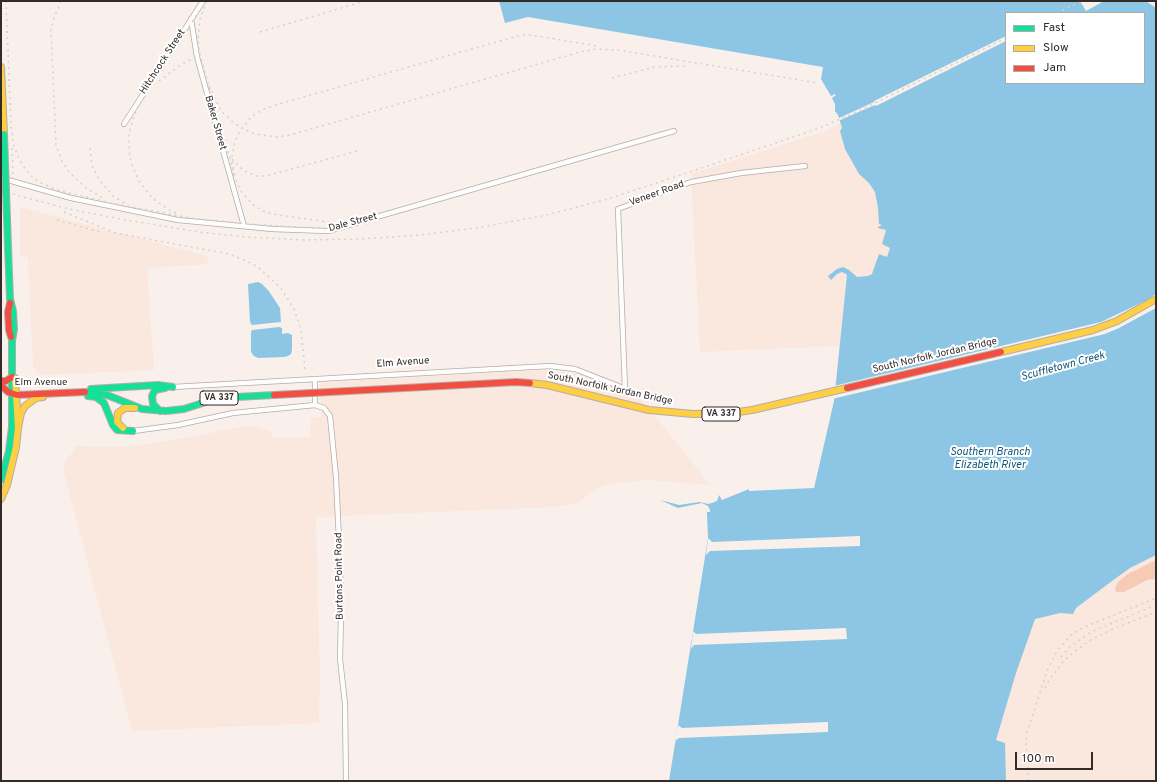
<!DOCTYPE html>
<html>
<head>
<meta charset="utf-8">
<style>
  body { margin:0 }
  #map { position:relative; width:1157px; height:782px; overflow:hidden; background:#f9f0ec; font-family:Overpass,sans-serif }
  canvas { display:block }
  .frame { position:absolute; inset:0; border:2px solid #322b28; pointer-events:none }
  .legend { position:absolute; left:1005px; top:12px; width:140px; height:72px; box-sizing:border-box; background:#fff; border:1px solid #adaaa9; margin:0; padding:5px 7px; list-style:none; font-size:12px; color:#322b28 }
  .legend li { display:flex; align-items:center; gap:8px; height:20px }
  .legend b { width:20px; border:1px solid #adaaa9 }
  .scale { position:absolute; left:1015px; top:752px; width:78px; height:18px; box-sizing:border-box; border:2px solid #322b28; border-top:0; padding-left:5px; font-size:12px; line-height:14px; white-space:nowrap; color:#322b28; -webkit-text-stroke:3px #fff; paint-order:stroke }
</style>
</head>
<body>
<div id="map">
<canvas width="1157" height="782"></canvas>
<div class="frame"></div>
<ul class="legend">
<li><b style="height:5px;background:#16e098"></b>Fast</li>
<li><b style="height:5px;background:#ffcf43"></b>Slow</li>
<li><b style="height:5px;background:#f24e42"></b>Jam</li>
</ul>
<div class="scale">100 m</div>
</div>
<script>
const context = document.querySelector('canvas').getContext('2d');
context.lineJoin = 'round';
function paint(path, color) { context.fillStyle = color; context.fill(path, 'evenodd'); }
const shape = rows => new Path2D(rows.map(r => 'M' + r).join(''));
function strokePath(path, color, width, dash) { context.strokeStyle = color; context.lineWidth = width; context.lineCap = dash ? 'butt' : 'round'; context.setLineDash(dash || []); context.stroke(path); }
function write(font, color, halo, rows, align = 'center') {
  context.font = font + ' Overpass,sans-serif'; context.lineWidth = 4; context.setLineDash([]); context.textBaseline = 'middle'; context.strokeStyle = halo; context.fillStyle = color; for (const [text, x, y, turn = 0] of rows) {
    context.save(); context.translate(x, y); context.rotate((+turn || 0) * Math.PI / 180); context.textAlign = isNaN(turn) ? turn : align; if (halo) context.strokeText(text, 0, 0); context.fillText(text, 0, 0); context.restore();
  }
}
const built = shape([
  [847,121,903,207,882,278,839,346,700,352,691,174,822,132],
  [20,207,207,256,208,264,147,268,154,370,42,375,36,371,33,366,28,257,20,257],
  [548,370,580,374,637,396,659,421,710,485,648,480,606,484,594,490,578,503,556,507,316,517,320,677,319,723,132,731,64,473,65,462,77,446,122,447,162,442,242,427,256,426,266,429,270,431,273,438,310,437,311,418,321,417,320,385,325,382],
  [1156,550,1156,781,972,781,1005,627,1060,612,1073,614,1076,608,1093,595,1108,577]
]);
const green = shape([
  [1156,560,1156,579,1147,580,1124,592,1116,592,1115,588,1118,582,1128,574]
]);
const water = shape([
  [499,1,1080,1,1086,11,1104,1,1146,1,1156,8,1156,555,1130,568,1112,581,1076,608,1073,614,1060,613,1035,619,1016,673,996,740,1005,743,1006,781,669,781,708,538,707,514,707,512,710,512,710,510,708,506,702,503,678,508,660,500,679,505,699,502,709,504,717,501,719,495,722,500,749,489,749,491,814,488,834,401,847,275,846,274,842,272,837,274,831,280,828,276,837,269,843,267,849,270,857,277,868,276,872,274,879,254,887,257,890,248,882,244,886,230,878,228,878,227,882,225,879,224,878,208,875,192,869,183,859,174,845,149,840,131,842,128,838,115,835,111,835,104,832,98,836,95,835,94,831,96,821,79,823,67,528,17,505,23],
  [1006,13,1144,13,1144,83,1006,83],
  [258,282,262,284,268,290,280,308,281,322,252,325,250,322,248,284],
  [279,327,282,328,282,334,288,333,292,335,292,350,291,354,288,356,284,357,258,358,254,356,251,352,251,332,252,330]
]);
const pier = shape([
  [1006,36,1006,41,876,106,875,105,838,121,837,119,874,102,874,101],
  [1156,294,1156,308,1119,328,1105,334,832,399,834,386,1101,322,1145,301],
  [860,536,860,546,710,551,706,555,708,538,712,542],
  [846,628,847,639,694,645,691,649,693,631,696,634],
  [828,722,828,732,679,738,675,741,678,725,682,728]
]);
const street = shape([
  [191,19,197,57,244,226],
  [124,124,203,1],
  [1,178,71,198,178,220,272,229,328,231,674,131],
  [315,379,315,405,324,408,330,416,336,477,340,561,341,615,340,659,345,704,346,781],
  [173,387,550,366,575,369,631,391],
  [625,389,618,209,691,182,741,173,805,166],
  [133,431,178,425,233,413,315,405]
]);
const fast = shape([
  [91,389,158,385,173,387],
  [89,392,107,395,142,409,166,411,184,409,218,398,274,395],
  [88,396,96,397,104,403,113,425,117,430,133,431],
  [160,411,153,404,152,396,155,390,165,388],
  [1,480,9,451,12,427,12,341,14,329,13,311,10,299,8,247]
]);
const slow = shape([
  [1,67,4,134],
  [18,428,21,413,25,406,36,398,43,397],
  [123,428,117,422,118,413,125,408,135,408],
  [1,499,7,485,16,447,18,428,15,378]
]);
const jam = shape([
  [10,303,8,312,9,330,11,337],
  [1,381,6,381,12,377],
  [1,385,8,392,17,395,85,392]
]);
const rail = shape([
  [6,1,11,126,13,143,19,159,24,167,30,175,39,182,57,190,111,203,191,218,249,224,348,230],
  [61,1,54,18,51,30,56,145,62,162,70,173,86,188,103,198],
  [207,1,200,19,198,40,200,55,210,90],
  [1057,13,1082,1],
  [260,32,365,1],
  [612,78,655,67,689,66],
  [159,81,182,64,197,57],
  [209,86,221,111,234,123,246,130,255,134,278,137,290,135,580,52,597,49,618,50,818,83],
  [215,105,236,181,241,191,252,204,263,211,273,214,334,223],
  [12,148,13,177],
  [90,148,92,165,100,181,113,196,126,204],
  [232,159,244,171,257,176,266,176,361,150],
  [234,175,232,156,235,141,240,131,251,117,262,110,272,106,521,35,531,35,597,46],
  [1,191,69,209,121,219,199,232,246,237,306,240,360,239,421,235,476,228,542,216,601,201,663,181,817,129,863,109,1006,38],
  [64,212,116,233,229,254,247,261,259,268,281,288,294,309,301,329,305,369],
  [176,213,169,210,152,198,139,181,131,162,129,149,129,135,133,119,138,107,199,11],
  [57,220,100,232],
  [1061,657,1070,647,1091,632,1156,605],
  [1045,688,1050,679,1063,662,1074,652,1089,641,1113,629,1156,612],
  [1029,781,1026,742,1027,733,1047,671,1057,651,1071,635,1082,628,1156,598]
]);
const fastBridge = shape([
  [4,134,8,247]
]);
const slowBridge = shape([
  [1001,352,1093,330,1117,321,1156,299],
  [530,383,547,385,649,410,693,414,731,413,752,410,847,388]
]);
const jamBridge = shape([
  [847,388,1001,352],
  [274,395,516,382,530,383]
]);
const shields = [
  [219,398,38],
  [721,414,38]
];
const shieldNames = [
  ["VA 337",219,398],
  ["VA 337",721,414]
];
const streetNames = [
  ["Hitchcock Street",163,62,-57],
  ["Baker Street",215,123,74],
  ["Veneer Road",657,194,-20],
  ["Dale Street",353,223,-15],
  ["South Norfolk Jordan Bridge",935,356,-13],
  ["Elm Avenue",403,363,-4],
  ["Elm Avenue",41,383],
  ["South Norfolk Jordan Bridge",610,389,12],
  ["Burtons Point Road",340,576,-91]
];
const waterNames = [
  ["Scuffletown Creek",1063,367,-15],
  ["Southern Branch",990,453],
  ["Elizabeth River",990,466]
];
paint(built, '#fae7de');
paint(green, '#f6cbb5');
paint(water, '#8cc6e4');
paint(pier, '#f9f0ec');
strokePath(street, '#b4aca9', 6);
strokePath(fast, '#b4aca9', 8);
strokePath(slow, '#b4aca9', 8);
strokePath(jam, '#b4aca9', 8);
strokePath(street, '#fefdfc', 4.5);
strokePath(fast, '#16e098', 6);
strokePath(slow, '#ffcf43', 6);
strokePath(jam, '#f24e42', 6);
strokePath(rail, '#d3d1cf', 1.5, [2, 4]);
strokePath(fastBridge, '#b4aca9', 8, []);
strokePath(slowBridge, '#b4aca9', 8, []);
strokePath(jamBridge, '#b4aca9', 8, []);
strokePath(fastBridge, '#16e098', 6);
strokePath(slowBridge, '#ffcf43', 6);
strokePath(jamBridge, '#f24e42', 6);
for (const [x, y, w] of shields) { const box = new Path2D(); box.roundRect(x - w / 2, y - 7, w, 14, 3); context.fillStyle = '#fff'; context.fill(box); strokePath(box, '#322b28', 1); }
write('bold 9px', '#322b28', null, shieldNames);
write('10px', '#322b28', '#fff', streetNames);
write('italic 11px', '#135776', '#fff', waterNames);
</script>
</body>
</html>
